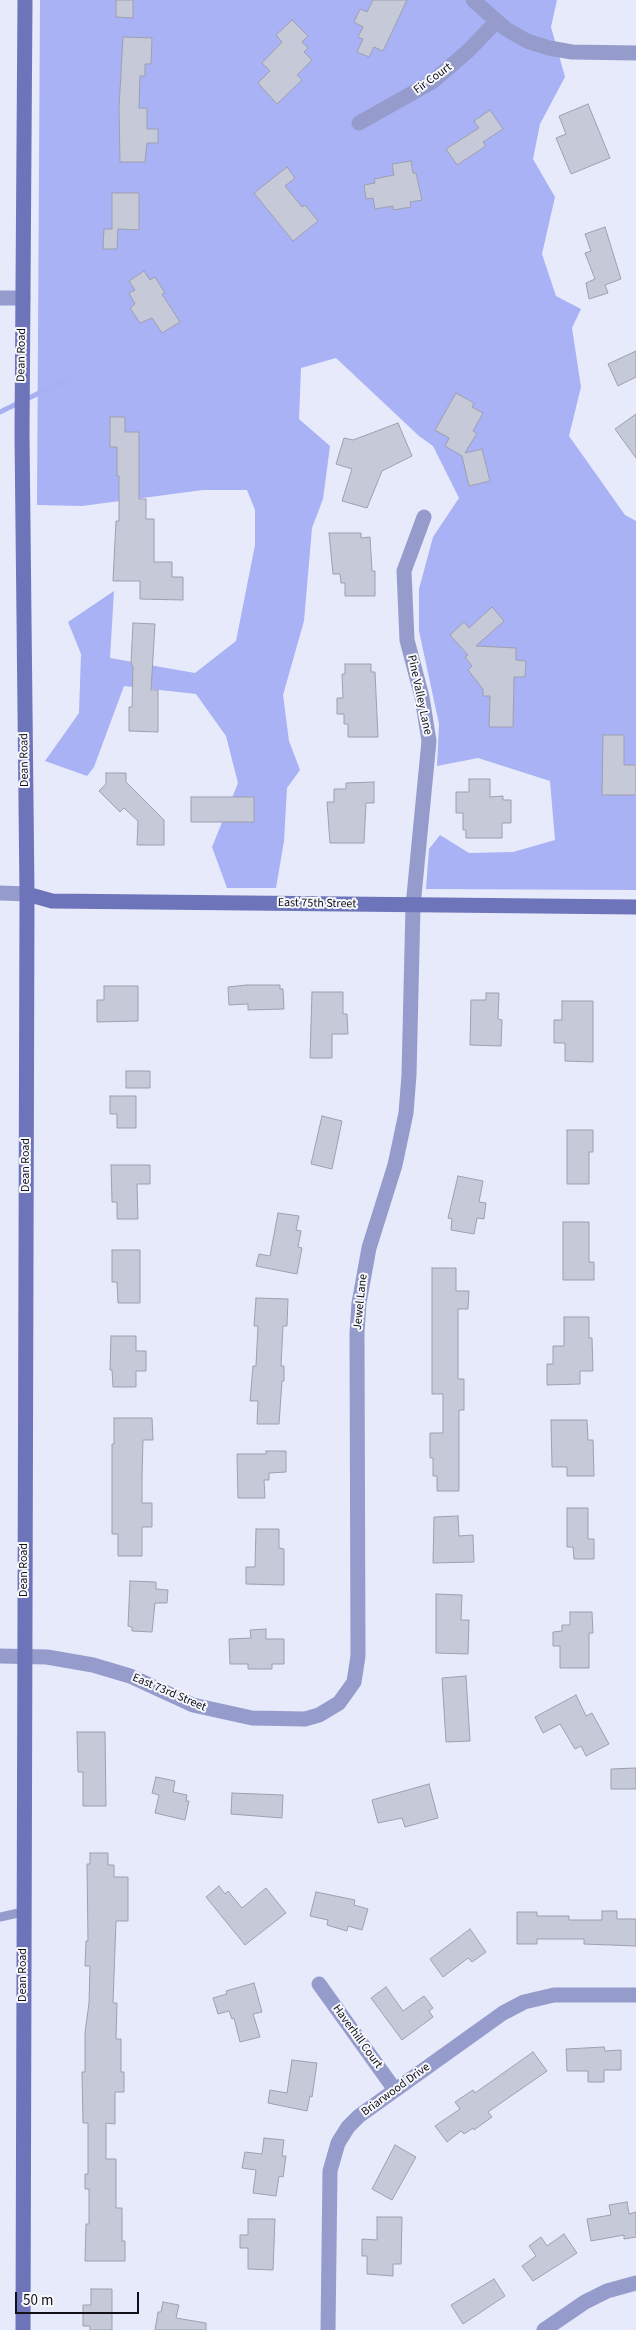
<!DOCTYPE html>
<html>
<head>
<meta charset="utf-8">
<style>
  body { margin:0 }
  #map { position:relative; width:636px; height:2330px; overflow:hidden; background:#e7eafa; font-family:"Source Sans 3",sans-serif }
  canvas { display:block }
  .scale { position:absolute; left:15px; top:2292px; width:124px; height:22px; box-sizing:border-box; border:2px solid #101016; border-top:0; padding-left:6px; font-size:15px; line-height:18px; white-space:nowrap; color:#101016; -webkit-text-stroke:4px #f7f8fe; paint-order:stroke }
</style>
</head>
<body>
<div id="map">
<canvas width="636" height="2330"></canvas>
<div class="scale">50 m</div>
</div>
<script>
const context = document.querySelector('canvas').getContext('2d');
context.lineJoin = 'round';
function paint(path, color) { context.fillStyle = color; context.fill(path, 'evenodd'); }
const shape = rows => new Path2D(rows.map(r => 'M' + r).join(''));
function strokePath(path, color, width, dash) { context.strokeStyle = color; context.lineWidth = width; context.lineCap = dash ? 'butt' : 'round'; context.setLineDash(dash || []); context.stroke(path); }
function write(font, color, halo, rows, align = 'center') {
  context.font = font + ' "Source Sans 3",sans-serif'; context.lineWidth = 4; context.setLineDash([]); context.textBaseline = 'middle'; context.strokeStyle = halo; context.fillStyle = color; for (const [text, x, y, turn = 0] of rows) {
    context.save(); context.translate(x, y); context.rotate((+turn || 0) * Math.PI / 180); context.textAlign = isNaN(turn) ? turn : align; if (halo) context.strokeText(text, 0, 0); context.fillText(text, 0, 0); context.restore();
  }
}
const forest = shape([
  [40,0,557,0,551,27,565,77,540,124,533,159,555,197,542,254,556,296,581,309,572,328,581,387,569,436,625,515,636,521,636,890,426,889,429,849,440,835,469,853,513,852,555,840,550,781,478,758,437,766,439,724,419,631,419,589,433,537,459,498,433,446,419,436,336,358,301,368,299,419,330,446,323,499,312,528,304,621,283,695,289,741,300,770,287,788,284,841,276,888,227,888,212,847,238,783,226,736,196,694,124,686,94,767,87,776,45,761,79,713,81,654,68,622,114,591,110,658,195,673,236,641,255,545,255,510,247,490,203,490,82,506,37,505]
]);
const stream = shape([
  [0,412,70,378]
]);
const building = shape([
  [116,0,133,0,133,18,116,17,116,0],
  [373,0,407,0,383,51,374,47,369,57,357,52,363,39,358,37,363,27,354,22,360,9,367,12,373,0],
  [292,20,308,36,302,42,308,48,304,52,312,60,297,75,302,80,277,104,258,83,270,71,262,63,282,42,276,35,292,20],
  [123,37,152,38,151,64,145,64,145,76,140,76,139,108,147,108,147,129,158,129,158,143,147,143,145,162,120,162,119,108,123,37],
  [588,104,610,158,571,174,556,138,566,134,559,116,588,104],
  [490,110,503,129,483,142,486,146,457,165,446,149,479,128,474,121,490,110],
  [411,161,413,173,416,173,422,200,410,202,411,207,393,210,393,206,375,209,373,198,366,199,364,185,375,183,374,179,394,175,392,164,411,161],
  [287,167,295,178,285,186,302,207,305,205,318,221,293,241,254,193,287,167],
  [112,193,139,193,139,230,118,229,117,249,103,249,104,229,112,229,112,193],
  [605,227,621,279,605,285,608,293,589,299,586,283,595,279,585,253,591,251,585,234,605,227],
  [144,271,150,280,155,277,165,293,162,294,180,322,162,333,152,318,140,323,130,308,135,304,129,293,135,290,129,281,144,271],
  [636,351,636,377,618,386,608,364,636,351],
  [456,393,474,403,472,407,483,413,473,431,477,433,465,453,482,449,490,481,469,486,462,456,445,446,449,438,435,430,456,393],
  [636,414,636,458,615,429,636,414],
  [110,417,125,417,125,432,139,432,139,499,146,499,146,519,154,519,154,562,172,562,172,577,183,577,183,600,140,599,140,581,113,581,116,521,119,521,119,476,117,476,117,447,110,447,110,417],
  [398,423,412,456,382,471,367,508,342,501,352,469,336,464,344,438,353,440,398,423],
  [329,533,361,533,361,538,370,537,372,571,375,571,375,596,345,596,345,583,341,583,340,574,333,574,329,533],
  [492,607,504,621,476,646,516,648,516,660,526,661,525,677,514,677,513,727,489,727,490,696,483,696,483,689,468,670,472,666,465,657,468,655,450,635,464,622,469,628,492,607],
  [133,623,155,624,151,690,158,690,158,732,129,731,129,707,132,707,133,666,131,664,133,623],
  [345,664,371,664,371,672,375,672,378,737,348,737,348,724,344,724,344,714,337,714,337,698,343,698,342,674,345,674,345,664],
  [603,735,624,735,624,765,636,765,636,795,602,795,603,735],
  [106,773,126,773,126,782,164,820,164,845,137,845,138,821,124,808,120,812,99,791,106,784,106,773],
  [469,779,490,779,490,797,503,796,503,800,511,800,511,823,502,823,502,838,466,838,466,830,463,830,463,813,456,813,456,792,469,792,469,779],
  [374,782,374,803,366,803,364,843,330,843,327,802,334,802,334,789,346,789,346,783,374,782],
  [191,797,254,797,254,822,191,822,191,797],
  [247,985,280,985,280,989,283,989,284,1009,248,1010,248,1004,229,1005,228,987,247,985],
  [104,986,138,986,138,1021,97,1022,97,1000,104,1000,104,986],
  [312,992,343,992,343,1014,347,1014,348,1034,332,1034,332,1058,310,1058,312,992],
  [486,993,499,993,498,1019,502,1020,501,1046,470,1045,471,1000,486,1000,486,993],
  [562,1001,593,1001,593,1062,565,1061,565,1043,554,1043,554,1020,562,1020,562,1001],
  [126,1071,150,1071,150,1088,126,1088,126,1071],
  [110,1096,136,1096,136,1128,117,1128,117,1114,110,1114,110,1096],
  [322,1116,342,1121,332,1169,311,1164,322,1116],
  [567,1130,593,1130,593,1152,589,1152,589,1184,567,1184,567,1130],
  [111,1165,150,1165,150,1184,137,1184,138,1219,117,1219,117,1202,112,1202,111,1165],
  [458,1176,483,1181,479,1202,486,1203,484,1219,477,1218,474,1234,451,1230,452,1219,448,1218,458,1176],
  [278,1213,299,1216,296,1230,301,1231,298,1247,302,1248,297,1274,256,1266,259,1254,270,1256,278,1213],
  [563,1222,589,1222,589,1262,594,1262,594,1280,563,1280,563,1222],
  [112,1250,140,1250,140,1303,118,1303,117,1282,112,1282,112,1250],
  [432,1268,456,1268,456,1291,469,1291,468,1309,458,1309,458,1379,464,1379,464,1410,459,1410,459,1491,437,1491,437,1476,433,1476,433,1458,430,1458,430,1433,443,1433,443,1394,432,1394,432,1268],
  [256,1298,288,1299,287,1326,283,1326,281,1366,284,1366,284,1381,282,1381,279,1424,257,1424,258,1401,250,1401,253,1366,256,1366,258,1326,254,1326,256,1298],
  [564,1317,589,1317,589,1338,592,1338,593,1371,580,1371,580,1384,547,1385,547,1364,553,1364,553,1346,564,1346,564,1317],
  [111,1336,136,1336,136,1351,146,1351,146,1371,136,1371,136,1387,113,1387,112,1370,110,1370,111,1336],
  [114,1418,152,1418,153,1440,143,1440,142,1476,142,1503,152,1503,152,1527,142,1527,142,1556,118,1556,118,1534,112,1534,112,1444,114,1444,114,1418],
  [551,1420,587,1420,588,1440,593,1440,594,1476,567,1476,567,1467,552,1467,551,1420],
  [266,1451,286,1451,286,1472,269,1473,269,1480,264,1480,265,1498,238,1498,237,1454,266,1454,266,1451],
  [567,1508,588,1508,588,1539,594,1539,594,1559,574,1559,573,1547,567,1547,567,1508],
  [458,1516,459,1536,473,1535,474,1562,433,1563,434,1517,458,1516],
  [256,1529,279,1529,279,1548,284,1549,284,1585,246,1584,246,1567,255,1567,256,1529],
  [130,1581,156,1582,156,1589,168,1590,167,1603,155,1603,152,1632,132,1631,132,1627,128,1626,130,1581],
  [436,1594,462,1595,461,1620,469,1620,468,1654,436,1653,436,1594],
  [570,1612,592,1612,593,1633,589,1633,589,1668,560,1668,560,1646,553,1646,553,1632,562,1631,562,1625,570,1625,570,1612],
  [266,1629,266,1639,284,1639,284,1664,272,1664,272,1669,248,1669,248,1664,230,1664,229,1639,251,1638,250,1630,266,1629],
  [466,1676,470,1741,446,1742,442,1678,466,1676],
  [576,1695,586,1716,592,1713,609,1744,586,1756,581,1746,575,1749,560,1724,543,1733,535,1717,576,1695],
  [77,1732,105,1732,106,1806,83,1806,83,1772,78,1772,77,1732],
  [636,1768,636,1789,611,1789,611,1769,636,1768],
  [156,1777,175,1781,173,1792,187,1795,186,1801,189,1801,185,1820,155,1813,159,1795,152,1793,156,1777],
  [429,1784,438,1818,405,1827,402,1818,378,1823,372,1800,429,1784],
  [232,1793,283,1795,282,1818,231,1814,232,1793],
  [90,1853,108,1853,108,1865,114,1865,114,1877,128,1877,128,1921,116,1921,113,2003,117,2003,116,2039,121,2039,121,2072,124,2072,124,2092,115,2092,115,2124,106,2123,106,2159,116,2159,116,2208,122,2208,122,2241,125,2241,125,2261,85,2261,86,2224,89,2224,89,2189,85,2189,85,2174,88,2174,88,2123,83,2123,82,2072,85,2072,85,2033,89,2003,90,1966,85,1966,86,1941,88,1941,87,1864,90,1864,90,1853],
  [219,1886,225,1894,228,1891,242,1908,266,1888,286,1913,245,1945,206,1897,219,1886],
  [316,1892,355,1900,354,1905,368,1909,362,1930,348,1926,347,1931,327,1925,328,1920,310,1916,316,1892],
  [602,1911,617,1911,617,1919,636,1919,636,1946,584,1944,584,1939,537,1939,537,1944,517,1944,517,1912,537,1912,537,1916,569,1916,569,1920,602,1920,602,1911],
  [470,1929,486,1952,472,1962,468,1958,443,1977,430,1959,470,1929],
  [254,1983,262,2012,253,2014,260,2037,240,2042,234,2018,232,2019,229,2011,218,2014,213,1998,227,1994,226,1991,254,1983],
  [386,1987,403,2011,424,1996,433,2008,429,2011,433,2017,402,2040,371,1998,386,1987],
  [604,2047,605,2051,621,2050,621,2070,604,2070,604,2082,588,2082,588,2071,567,2071,566,2049,604,2047],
  [533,2052,547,2071,488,2112,492,2117,474,2130,473,2128,464,2134,461,2131,447,2142,435,2126,460,2109,455,2102,473,2090,475,2093,533,2052],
  [292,2060,317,2063,312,2097,310,2096,307,2111,268,2103,270,2090,287,2093,292,2060],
  [264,2138,284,2140,282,2156,286,2156,283,2177,279,2176,276,2196,253,2193,256,2170,242,2168,245,2152,262,2154,264,2138],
  [395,2145,416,2157,392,2200,372,2189,395,2145],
  [627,2202,629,2214,636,2212,636,2237,624,2239,624,2235,591,2241,587,2219,611,2215,609,2205,627,2202],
  [377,2217,402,2217,401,2264,393,2264,393,2276,367,2274,367,2256,362,2256,362,2239,377,2240,377,2217],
  [248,2219,275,2219,273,2270,248,2269,248,2248,240,2248,240,2235,248,2235,248,2219],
  [564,2234,577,2253,533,2281,522,2266,536,2256,529,2246,541,2237,547,2246,564,2234],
  [494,2279,505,2296,463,2324,451,2305,494,2279],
  [91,2289,112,2289,112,2330,90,2330,90,2326,83,2326,83,2305,91,2305,91,2289],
  [163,2302,179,2305,176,2318,206,2323,206,2330,155,2330,158,2312,161,2312,163,2302]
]);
const lane = shape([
  [0,1917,23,1912]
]);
const street = shape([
  [473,0,506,29,527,41,549,48,572,52,636,53],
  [359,123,432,82,468,51,496,22],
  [0,298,23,298],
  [0,893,27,894],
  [0,1656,47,1657,93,1665,130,1676,193,1705,252,1718,305,1719,319,1715,339,1703,354,1682,358,1656,357,1333,359,1303,369,1248,395,1165,406,1113,409,1075,413,906,429,741,422,697,407,640,404,571,424,517],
  [319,1984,395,2090],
  [328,2330,330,2171,338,2143,348,2127,359,2116,503,2013,524,2002,554,1995,636,1995],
  [544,2330,585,2302,607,2291,636,2283]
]);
const secondary = shape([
  [27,894,52,901,636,907],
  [23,2330,27,894,22,434,25,0]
]);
const streetNames = [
  ["Fir Court",433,79,-36],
  ["Dean Road",22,355,-89],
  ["Pine Valley Lane",419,695,78],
  ["Dean Road",25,760,-91],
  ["East 75th Street",317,904,1],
  ["Dean Road",26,1165,-90],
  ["Jewel Lane",361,1302,-84],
  ["Dean Road",24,1570,-90],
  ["East 73rd Street",169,1693,23],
  ["Dean Road",23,1975,-90],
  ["Haverhill Court",357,2037,54],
  ["Briarwood Drive",396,2090,-36]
];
paint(forest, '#a9b2f5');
strokePath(stream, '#a7b0f3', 5);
paint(building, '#c6c9d8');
strokePath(building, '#9da0af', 1);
strokePath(lane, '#959ccc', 9);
strokePath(street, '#959ccc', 15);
strokePath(secondary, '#6d74b9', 15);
write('12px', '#101016', '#f7f8fe', streetNames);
</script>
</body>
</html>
